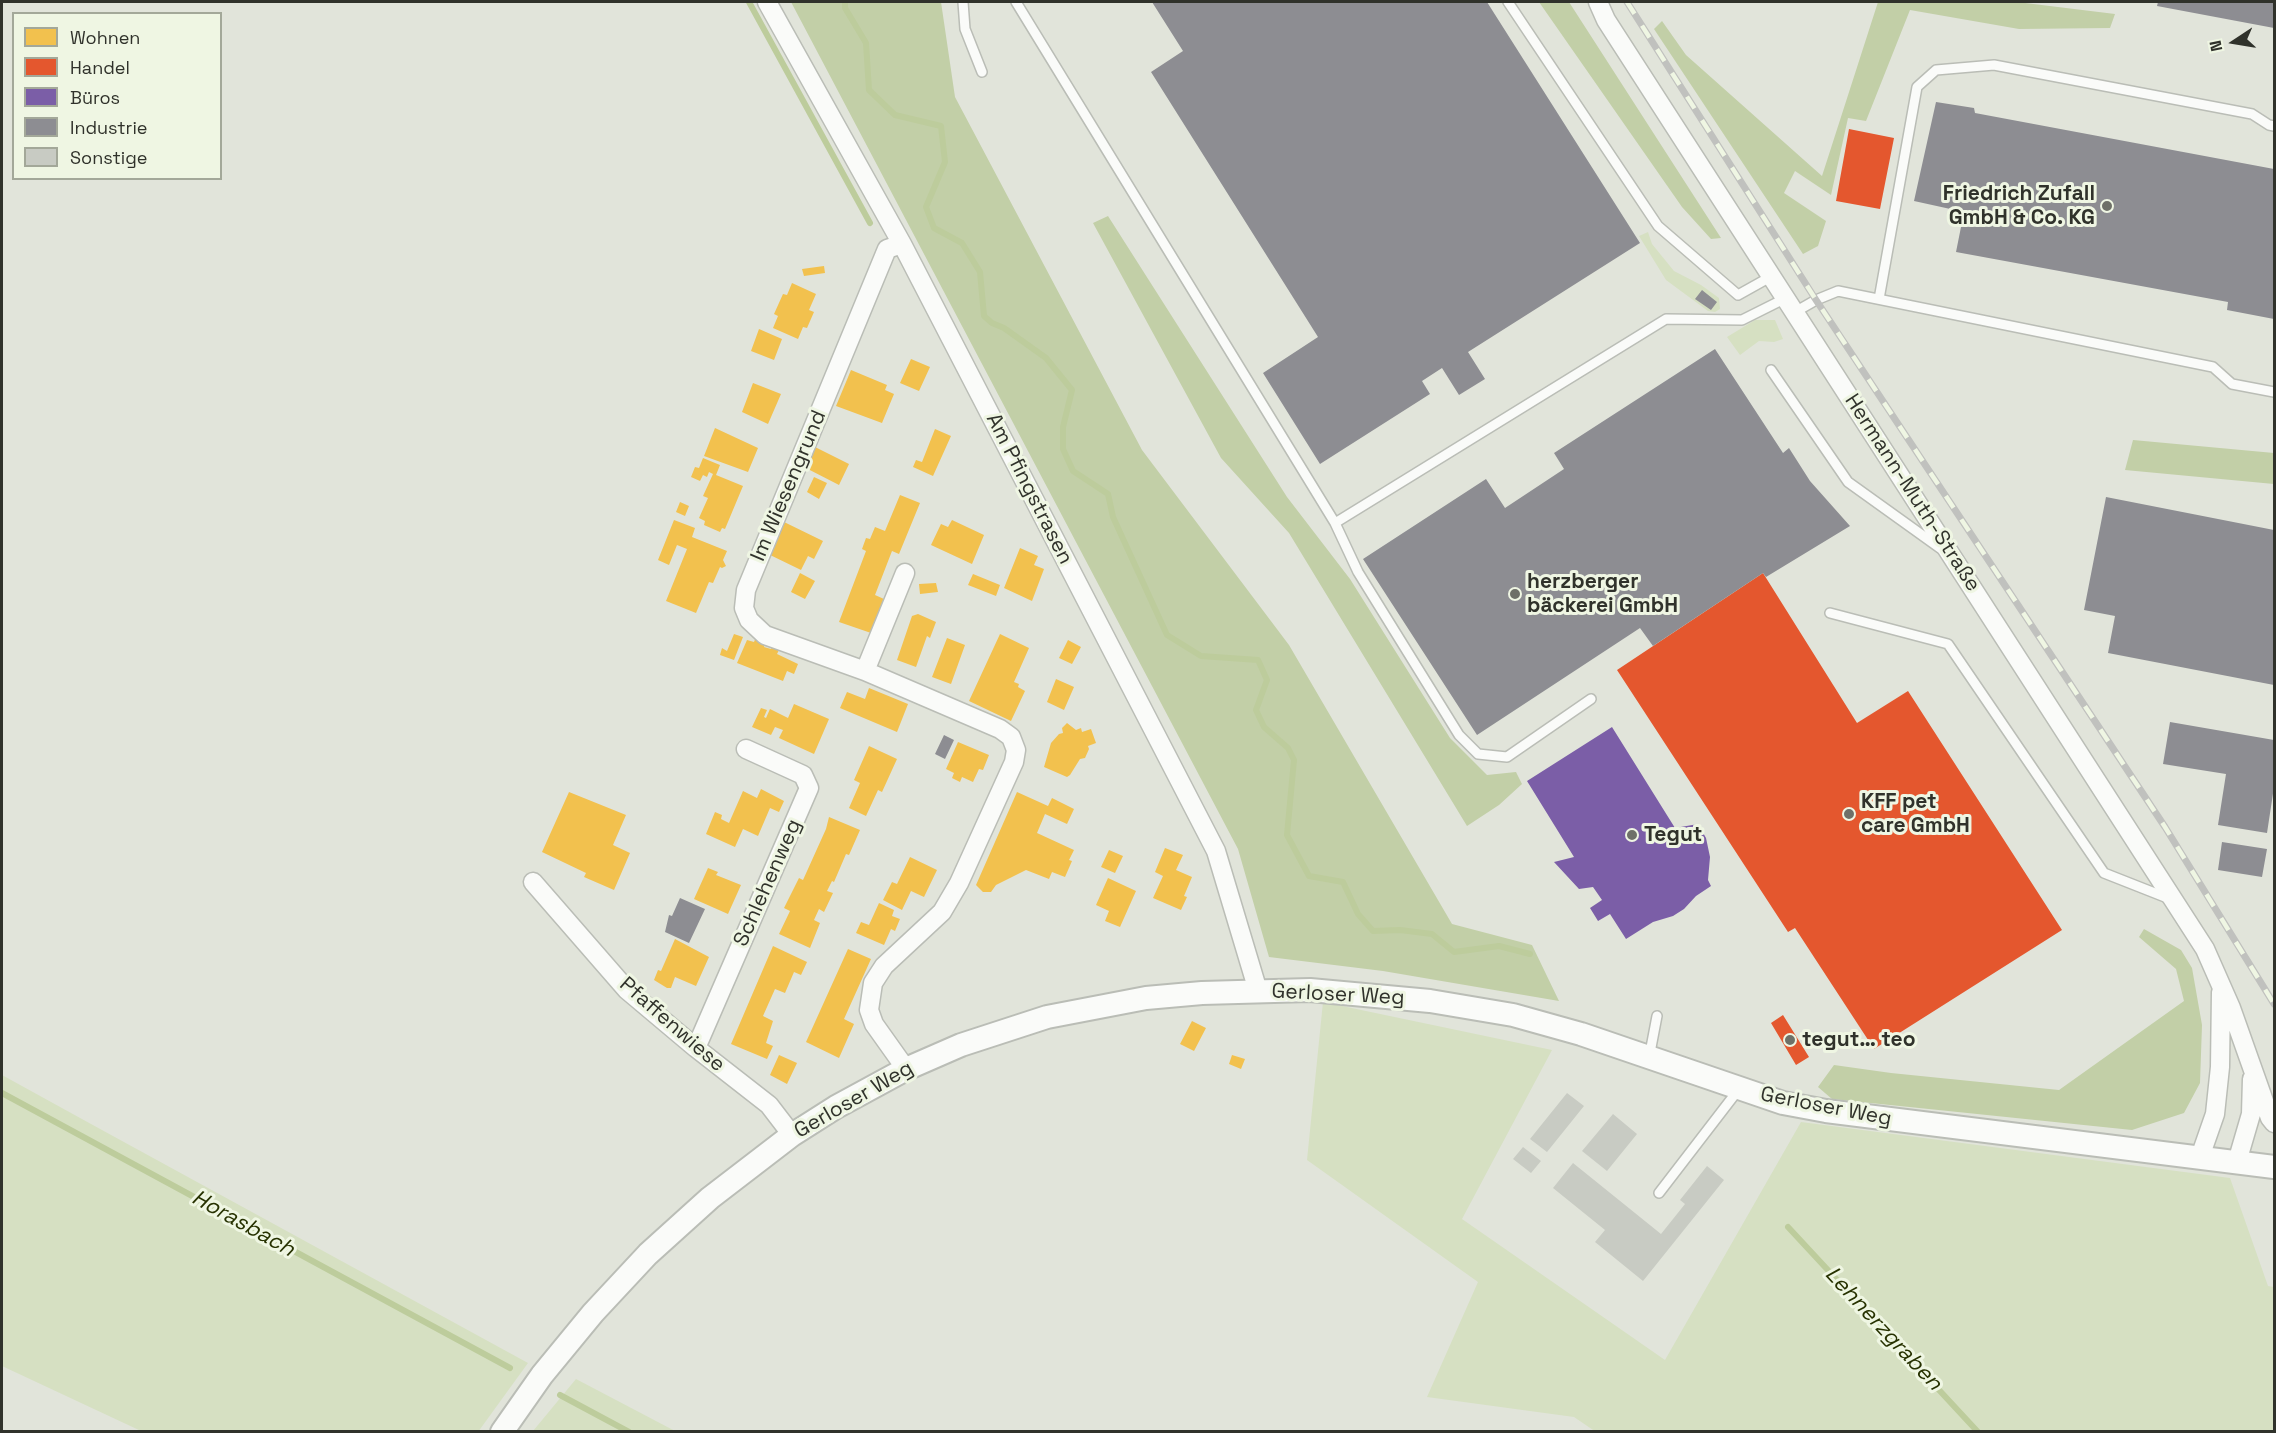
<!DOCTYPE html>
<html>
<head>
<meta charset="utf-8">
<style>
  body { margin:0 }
  #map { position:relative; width:2276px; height:1433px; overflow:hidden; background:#e1e4da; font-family:"Space Grotesk",sans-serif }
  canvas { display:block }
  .frame { position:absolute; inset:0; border:3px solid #30322b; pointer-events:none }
  .legend { position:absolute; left:12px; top:12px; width:210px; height:168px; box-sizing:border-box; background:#eff6e3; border:2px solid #a3a899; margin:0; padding:8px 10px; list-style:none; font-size:18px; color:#30322b }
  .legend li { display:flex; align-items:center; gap:12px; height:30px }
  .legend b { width:30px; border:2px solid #a3a899 }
  .north { position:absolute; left:2204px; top:12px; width:60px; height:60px; -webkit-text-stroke:4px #eff6e3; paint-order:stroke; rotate:258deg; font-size:16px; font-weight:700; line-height:24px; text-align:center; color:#30322b }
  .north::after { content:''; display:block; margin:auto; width:21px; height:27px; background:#30322b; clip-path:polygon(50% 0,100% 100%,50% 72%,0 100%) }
</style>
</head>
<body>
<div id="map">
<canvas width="2276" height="1433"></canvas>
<div class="frame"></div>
<ul class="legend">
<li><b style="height:16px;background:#f2c14e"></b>Wohnen</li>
<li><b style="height:16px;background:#e4572e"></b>Handel</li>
<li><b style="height:16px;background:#7b5ea7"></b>Büros</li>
<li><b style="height:16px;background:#8d8d92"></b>Industrie</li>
<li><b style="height:16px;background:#c8cbc3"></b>Sonstige</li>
</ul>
<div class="north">N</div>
</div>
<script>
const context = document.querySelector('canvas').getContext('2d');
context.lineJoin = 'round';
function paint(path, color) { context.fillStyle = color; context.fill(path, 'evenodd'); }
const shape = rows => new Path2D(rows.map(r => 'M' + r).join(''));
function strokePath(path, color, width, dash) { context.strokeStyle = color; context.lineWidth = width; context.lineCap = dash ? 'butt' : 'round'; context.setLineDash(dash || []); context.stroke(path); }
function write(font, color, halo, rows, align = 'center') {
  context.font = font + ' "Space Grotesk",sans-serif'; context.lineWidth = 6; context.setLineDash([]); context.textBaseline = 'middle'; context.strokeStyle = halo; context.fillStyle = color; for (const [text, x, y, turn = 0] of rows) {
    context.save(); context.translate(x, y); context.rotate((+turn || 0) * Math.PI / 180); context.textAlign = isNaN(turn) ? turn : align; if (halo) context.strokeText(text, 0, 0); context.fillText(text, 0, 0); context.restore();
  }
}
const green = shape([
  [1648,232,1652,244,1674,271,1701,285,1719,298,1720,309,1715,312,1708,311,1666,280,1639,236],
  [1755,320,1775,320,1783,339,1774,342,1759,341,1740,355,1727,337],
  [1323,1002,1552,1050,1462,1219,1665,1360,1801,1122,2230,1178,2268,1286,2274,1287,2274,1431,1596,1432,1574,1417,1427,1397,1478,1282,1307,1160],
  [2,1075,91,1124,528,1363,478,1432,141,1431,2,1366],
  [576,1379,675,1431,533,1431]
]);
const forest = shape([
  [791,2,941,2,955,97,1142,450,1289,645,1452,924,1532,945,1559,1001,1383,971,1269,957,1238,849],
  [1539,2,1569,2,1721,238,1711,239,1682,207],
  [1878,2,2017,2,2115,14,2110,28,2019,29,1910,10,1866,121,1848,118,1831,195,1795,171,1784,193,1826,221,1818,246,1803,254,1654,29,1662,21,1686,55,1822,176],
  [1108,216,1287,497,1350,579,1450,738,1487,775,1516,772,1522,784,1499,805,1467,826,1289,533,1221,458,1093,223],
  [2133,440,2274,453,2274,484,2125,470],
  [2144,929,2181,950,2192,968,2202,1025,2200,1083,2184,1113,2132,1130,1832,1099,1818,1087,1834,1065,1891,1073,2059,1090,2184,1001,2176,969,2139,937]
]);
const homes = shape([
  [824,266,825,273,804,276,802,269],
  [792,283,816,294,809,310,814,312,807,328,803,327,798,339,773,328,778,316,774,314,783,294,787,295],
  [759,329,782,339,774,360,751,351],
  [911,359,930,367,919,391,900,383],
  [851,370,887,385,885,390,894,394,882,423,836,406],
  [753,383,781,394,768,424,742,412],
  [715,428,758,448,748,472,704,456],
  [935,429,951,436,933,476,913,467,916,460,922,462],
  [813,446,849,464,839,485,802,466],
  [703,458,720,465,716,475,743,486,725,529,722,528,720,532,704,525,705,521,699,518,708,498,703,496,713,474,709,472,707,477,703,475,700,481,691,477,695,467,699,468],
  [814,477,827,483,819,499,807,492],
  [900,495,920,503,899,554,892,551,875,595,884,599,871,633,839,622,866,551,862,549,866,538,870,539,875,527,885,531],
  [680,502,689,506,685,516,676,512],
  [674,520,695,528,692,537,727,551,723,560,726,566,722,568,720,567,713,583,709,582,696,613,666,601,687,549,677,545,669,565,658,560],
  [952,520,984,535,972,564,931,545,941,524,948,527],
  [782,521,823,541,814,559,808,556,801,570,766,553],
  [1020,548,1038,556,1034,565,1044,569,1032,601,1004,588],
  [800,573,815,581,805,599,791,592],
  [973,574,1000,585,996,596,968,585],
  [936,583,938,592,920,594,919,584],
  [918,614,936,622,930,638,927,636,916,667,897,660,912,616],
  [734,634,743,637,734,660,720,655,722,648,727,651],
  [1000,634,1029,648,1014,682,1019,684,1018,687,1025,691,1011,721,969,701],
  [756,637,766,642,764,647,771,649,772,647,779,650,777,654,798,664,794,674,787,671,783,681,737,663,747,640,754,642],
  [947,638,965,645,951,684,932,677],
  [1068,640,1081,647,1072,664,1059,658],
  [1056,679,1074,687,1064,710,1047,702],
  [869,688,908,704,897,732,840,708,847,692,865,699],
  [794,704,829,719,814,754,779,738,783,730,775,727,771,735,752,727,761,708,767,710,764,717,766,718,770,709,788,718],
  [1067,723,1076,730,1081,728,1082,732,1091,729,1096,743,1088,746,1089,749,1085,758,1080,759,1070,775,1067,777,1044,767,1051,743,1059,734,1063,733,1062,728],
  [958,742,989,755,983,770,979,769,973,782,962,777,960,782,952,778,954,773,946,769],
  [869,746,897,759,882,792,878,790,866,816,849,808,860,783,854,780],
  [761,789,784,801,779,812,770,808,758,836,743,829,735,847,706,834,715,812,722,815,721,819,729,823,743,791,757,798],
  [569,792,626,815,613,845,630,853,614,890,584,877,586,873,542,852],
  [1017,792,1048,806,1052,798,1074,809,1067,824,1045,814,1037,833,1074,850,1069,860,1072,861,1065,877,1052,872,1049,879,1026,870,996,885,991,892,983,892,976,885],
  [829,817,860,830,849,855,846,854,834,882,832,881,827,891,833,893,824,912,819,909,814,920,820,923,810,948,779,934,790,911,784,908,799,878,803,880,826,829],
  [1165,848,1183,855,1176,870,1192,877,1184,896,1187,897,1181,910,1153,898,1163,876,1155,872],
  [1109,850,1123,856,1115,873,1101,867],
  [910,857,937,870,924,897,911,891,902,910,883,900,892,882,897,884],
  [708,868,718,872,716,875,741,885,728,914,694,899],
  [1108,878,1136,891,1120,927,1105,921,1109,911,1096,905],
  [879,903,894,910,892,916,900,919,895,931,891,929,884,945,856,933,861,922,869,925],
  [675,939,709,957,696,986,675,977,671,988,667,988,654,980,658,970,661,971],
  [773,946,807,962,801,975,794,972,785,993,775,989,763,1016,773,1021,766,1043,773,1046,767,1059,731,1044],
  [848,949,871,959,844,1019,854,1024,839,1058,806,1042],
  [1192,1021,1206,1028,1194,1051,1180,1044],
  [779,1055,797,1063,787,1084,770,1075],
  [1232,1055,1245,1059,1241,1069,1229,1064]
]);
const shops = shape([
  [1849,129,1894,138,1880,209,1836,201],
  [1763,573,1857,723,1908,691,2062,930,1874,1049,1795,928,1788,932,1617,670],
  [1783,1015,1809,1057,1796,1065,1771,1023]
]);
const offices = shape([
  [1612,727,1675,828,1698,824,1706,838,1710,857,1708,880,1711,886,1696,896,1684,909,1673,916,1653,922,1626,939,1610,914,1598,921,1590,908,1602,900,1593,887,1579,889,1554,862,1574,857,1527,781]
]);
const industry = shape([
  [1152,2,1487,2,1640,243,1468,352,1485,379,1459,395,1442,368,1422,381,1430,394,1320,464,1263,373,1318,337,1151,72,1183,51],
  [2158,2,2274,2,2274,28,2157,6],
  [1936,102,1974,108,1975,113,2274,169,2274,319,2227,310,2228,302,1956,252,1964,212,1914,201],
  [1702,290,1717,302,1711,310,1695,299],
  [1715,349,1783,453,1789,448,1810,481,1850,526,1766,577,1763,573,1653,646,1640,628,1477,735,1363,559,1486,479,1505,508,1564,469,1554,453],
  [2106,497,2274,530,2274,685,2108,653,2115,616,2084,610],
  [2170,722,2274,740,2274,787,2267,833,2218,825,2226,774,2163,764],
  [944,735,954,740,945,759,935,754],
  [2222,842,2267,849,2262,877,2218,870],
  [680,898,705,909,689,943,665,932,669,915,672,916]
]);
const stream = shape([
  [749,2,870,223],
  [845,2,845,8,866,43,869,90,895,115,941,126,945,162,926,207,934,228,962,243,980,272,984,316,992,323,1004,328,1046,358,1072,390,1063,427,1063,449,1073,471,1108,494,1113,517,1167,635,1201,656,1258,660,1267,680,1256,710,1264,727,1288,748,1294,760,1287,835,1309,876,1343,882,1358,914,1373,931,1400,930,1432,934,1454,952,1499,946,1530,954],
  [2,1093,510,1368],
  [1788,1227,1978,1432],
  [560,1395,629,1432]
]);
const building = shape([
  [1567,1093,1584,1106,1547,1152,1530,1139],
  [1613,1114,1637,1134,1607,1171,1582,1151],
  [1523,1147,1541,1161,1531,1173,1513,1159],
  [1573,1163,1661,1234,1685,1204,1680,1200,1707,1166,1724,1180,1643,1281,1595,1242,1605,1230,1553,1188]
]);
const service = shape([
  [963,2,965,29,982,72],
  [1016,2,1335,523,1358,572,1459,735,1478,754,1507,757,1591,699],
  [1508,2,1658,226,1738,295,1772,276],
  [1879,299,1917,87,1936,70,1994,65,2252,114,2269,125,2274,126],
  [1795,312,1816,300,1838,291,2213,367,2232,384,2274,392],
  [1771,370,1848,482,1940,548],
  [1335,523,1666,319,1742,320,1786,298],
  [1830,613,1948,644,2104,873,2170,899],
  [1649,1058,1657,1016],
  [1659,1193,1739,1089]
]);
const minor = shape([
  [767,2,902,244,1216,851,1258,991],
  [1598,2,1606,20,2205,949,2231,1008,2270,1118,2274,1123],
  [902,244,887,249,746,590,744,608,749,620,765,635,865,671,1000,729,1011,737,1016,750,1014,762,959,883,942,912,884,966,873,983,869,1010,874,1024,906,1069],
  [865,671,905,573],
  [533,882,627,990,696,1048,769,1105,792,1135],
  [696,1048,809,788,803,775,746,749],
  [2200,1157,2215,1114,2220,1067,2221,992],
  [2237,1162,2251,1114,2252,1079]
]);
const tertiary = shape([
  [502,1432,542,1375,593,1313,648,1254,710,1198,792,1135,836,1107,906,1069,961,1045,1047,1017,1146,998,1202,993,1310,990,1430,1001,1513,1015,1581,1034,1783,1103,1826,1111,2274,1167]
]);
const rail = shape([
  [1627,2,1816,300,2165,827,2274,1004]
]);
const markers = [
  [2107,206,6,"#6e7068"],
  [1515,594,6,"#6e7068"],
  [1849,814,6,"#6e7068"],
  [1632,835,6,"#6e7068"],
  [1790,1040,6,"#6e7068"]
];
const poiNames = [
  ["Friedrich Zufall",2095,194,"right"],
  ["GmbH & Co. KG",2095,218,"right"],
  ["herzberger",1527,582],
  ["bäckerei GmbH",1527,606],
  ["KFF pet",1861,802],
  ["care GmbH",1861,826],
  ["Tegut",1644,835],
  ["tegut… teo",1802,1040]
];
const streetNames = [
  ["Im Wiesengrund",789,486,-67],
  ["Am Pfingstrasen",1029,489,63],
  ["Hermann-Muth-Straße",1912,493,57],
  ["Schlehenweg",768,883,-66],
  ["Gerloser Weg",1338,995,3],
  ["Pfaffenwiese",672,1025,41],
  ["Gerloser Weg",854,1100,-30],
  ["Gerloser Weg",1826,1107,11]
];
const waterNames = [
  ["Horasbach",243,1224,29],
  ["Lehnerzgraben",1883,1329,47]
];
paint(green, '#d6e0c2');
paint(forest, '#c2cfa7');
paint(homes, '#f2c14e');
paint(shops, '#e4572e');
paint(offices, '#7b5ea7');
paint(industry, '#8d8d92');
strokePath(stream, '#bdcc9c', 6);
paint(building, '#c8cbc3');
strokePath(service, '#babdb6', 12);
strokePath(minor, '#babdb6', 21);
strokePath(tertiary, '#babdb6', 26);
strokePath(service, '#fafbf9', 9);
strokePath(minor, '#fafbf9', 18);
strokePath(tertiary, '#fafbf9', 22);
strokePath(rail, '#c0c1be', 7);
strokePath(rail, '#eff6e3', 4.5, [14]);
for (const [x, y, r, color] of markers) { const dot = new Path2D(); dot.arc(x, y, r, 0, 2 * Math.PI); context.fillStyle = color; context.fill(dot); strokePath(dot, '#eff6e3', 2); }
write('bold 21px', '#30322b', '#eff6e3', poiNames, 'left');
write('21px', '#30322b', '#eff6e3', streetNames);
write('italic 22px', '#273201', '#eff6e3', waterNames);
</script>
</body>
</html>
